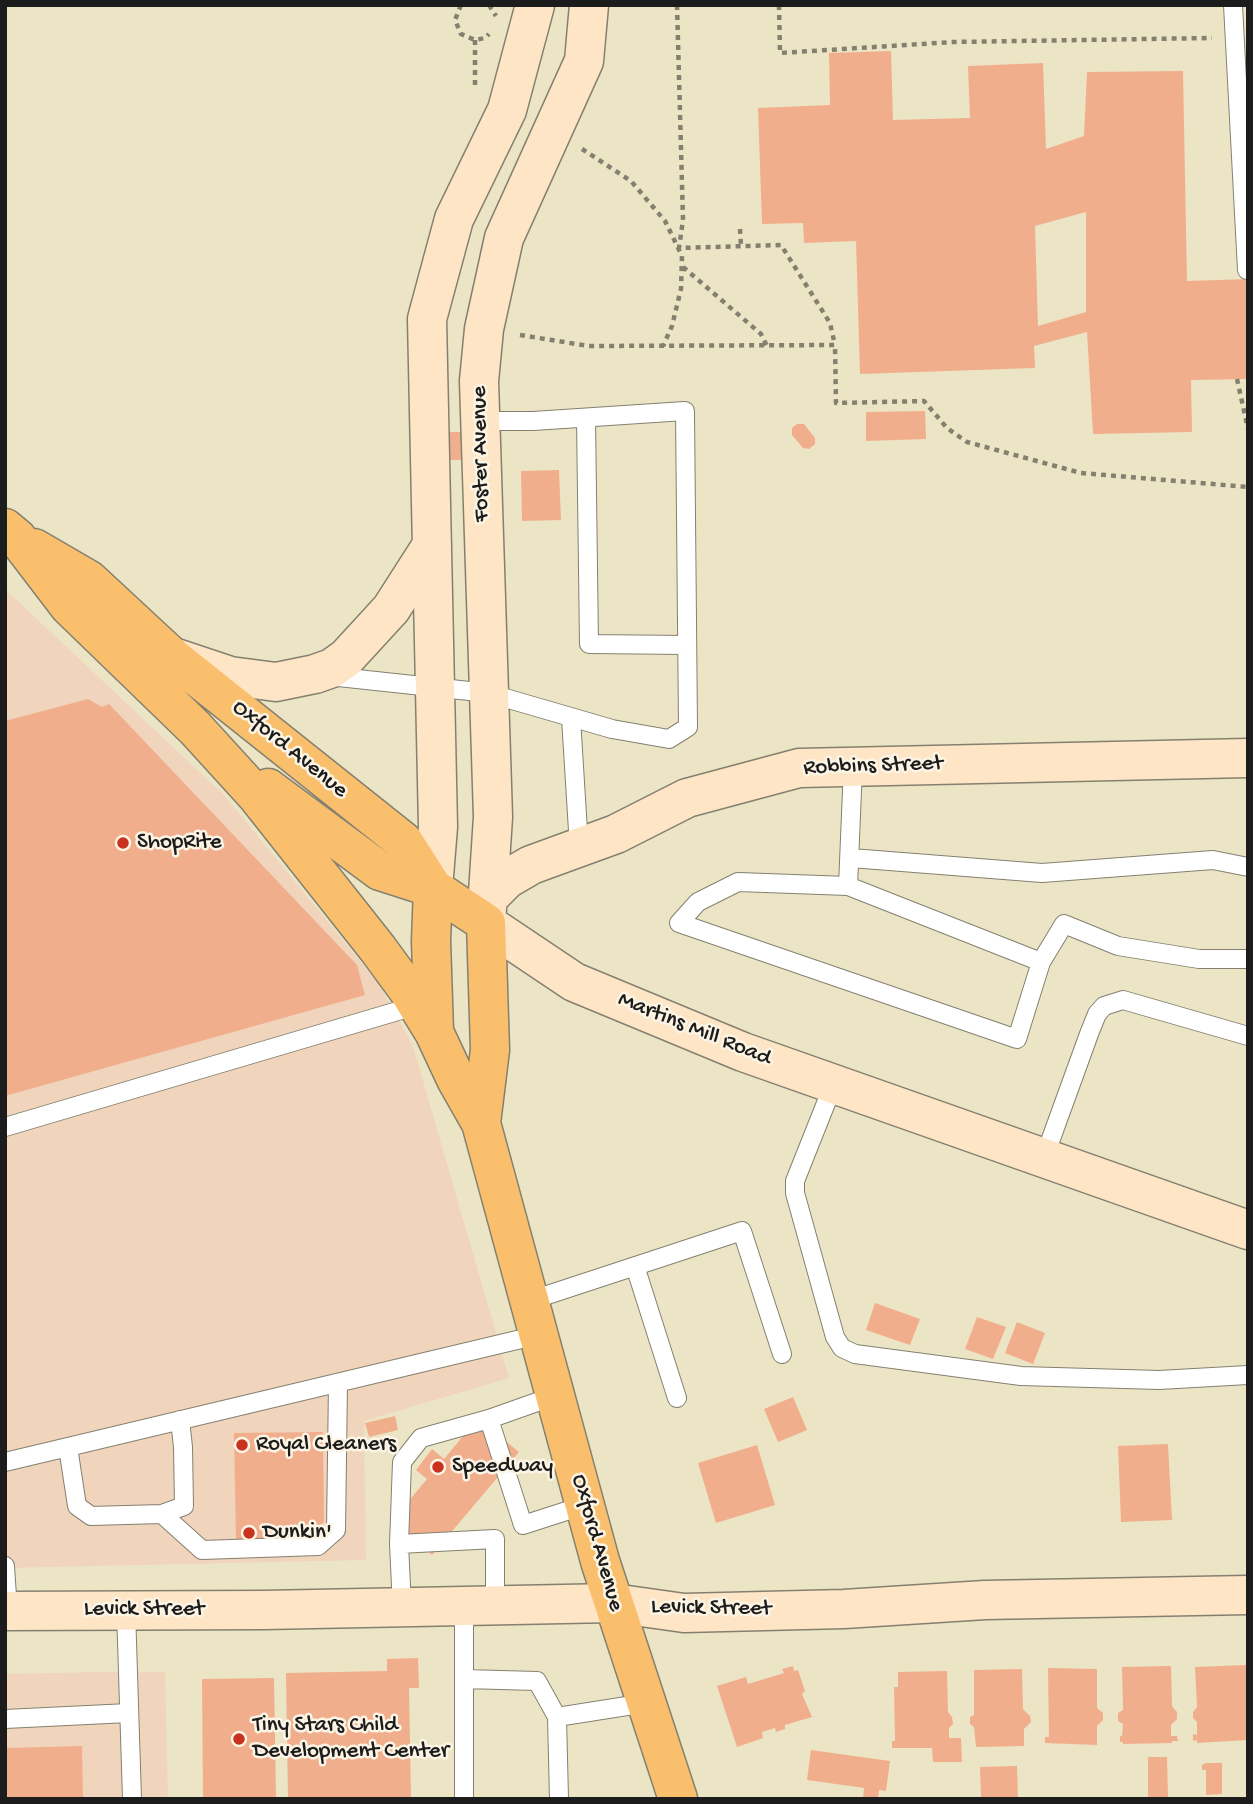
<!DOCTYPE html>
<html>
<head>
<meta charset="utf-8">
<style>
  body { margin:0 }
  #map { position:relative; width:1253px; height:1804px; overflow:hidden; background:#ece5c5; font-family:"Gochi Hand",sans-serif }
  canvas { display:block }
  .frame { position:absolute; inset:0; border:7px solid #1c1c1c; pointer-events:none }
</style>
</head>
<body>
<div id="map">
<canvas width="1253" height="1804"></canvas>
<div class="frame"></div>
</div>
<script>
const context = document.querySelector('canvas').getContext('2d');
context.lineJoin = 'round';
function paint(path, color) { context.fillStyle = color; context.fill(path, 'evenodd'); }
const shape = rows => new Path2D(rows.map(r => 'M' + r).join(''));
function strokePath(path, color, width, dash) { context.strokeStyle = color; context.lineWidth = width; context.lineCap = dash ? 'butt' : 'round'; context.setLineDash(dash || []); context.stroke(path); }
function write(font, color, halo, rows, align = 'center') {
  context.font = font + ' "Gochi Hand",sans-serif'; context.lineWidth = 5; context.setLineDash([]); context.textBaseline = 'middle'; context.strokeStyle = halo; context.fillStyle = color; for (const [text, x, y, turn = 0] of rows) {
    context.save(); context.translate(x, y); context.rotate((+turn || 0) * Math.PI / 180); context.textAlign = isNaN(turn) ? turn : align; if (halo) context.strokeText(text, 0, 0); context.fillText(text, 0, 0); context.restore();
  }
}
const built = shape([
  [5,589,224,795,379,984,413,1046,509,1378,364,1421,366,1560,5,1568],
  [101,1672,165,1672,168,1799,5,1799,5,1674]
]);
const building = shape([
  [891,51,893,120,970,118,968,66,1043,63,1046,149,1084,136,1087,72,1183,71,1187,281,1248,279,1248,379,1191,380,1192,432,1093,434,1087,332,1034,346,1035,368,860,374,856,241,804,243,803,223,762,224,758,108,830,105,829,53],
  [1086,212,1086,312,1038,326,1035,226],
  [925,411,926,439,866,441,866,412],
  [797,424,804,424,815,438,815,444,809,449,803,448,792,435,792,428],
  [447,432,463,432,463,460,447,460],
  [559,470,561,520,522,521,521,471],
  [88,699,102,707,109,704,357,965,365,995,5,1096,5,721],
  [875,1303,920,1319,910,1345,866,1330],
  [977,1317,1006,1327,993,1359,965,1349],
  [1017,1322,1045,1333,1033,1364,1005,1353],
  [793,1397,807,1430,778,1442,764,1409],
  [395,1416,398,1430,369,1437,365,1423],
  [478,1418,519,1452,432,1555,392,1521,427,1479,416,1470,432,1449,444,1459],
  [323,1432,324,1522,309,1539,236,1541,234,1433],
  [1168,1444,1172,1520,1121,1522,1118,1446],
  [757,1445,775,1505,716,1523,698,1463],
  [418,1658,419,1688,409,1688,411,1799,288,1799,286,1673,387,1671,387,1659],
  [1246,1665,1248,1740,1197,1743,1197,1740,1193,1741,1193,1734,1197,1735,1197,1722,1193,1718,1193,1712,1197,1707,1195,1667],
  [793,1666,794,1671,798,1670,805,1691,802,1694,812,1717,785,1725,785,1729,776,1732,775,1728,762,1732,763,1738,737,1747,717,1686,746,1677,748,1684,784,1673,782,1669],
  [1171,1666,1172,1706,1177,1712,1177,1719,1171,1725,1171,1736,1177,1736,1178,1741,1172,1741,1172,1743,1123,1744,1123,1742,1120,1742,1120,1736,1122,1736,1123,1724,1118,1721,1118,1713,1123,1710,1122,1667],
  [1048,1668,1097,1669,1097,1708,1103,1713,1103,1720,1097,1726,1097,1745,1045,1743,1045,1737,1049,1737],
  [1022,1669,1023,1709,1030,1716,1031,1722,1024,1729,1024,1746,976,1747,974,1727,970,1724,970,1717,974,1715,974,1670],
  [947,1671,948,1712,952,1717,953,1724,949,1728,949,1738,961,1738,962,1762,933,1762,932,1748,892,1748,892,1741,895,1741,894,1687,898,1687,898,1672],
  [274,1678,276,1799,203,1799,202,1679],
  [82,1746,83,1799,5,1799,5,1748],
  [811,1750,890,1761,886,1791,879,1790,878,1799,863,1799,864,1788,807,1780],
  [1148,1757,1167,1757,1168,1797,1148,1798],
  [1206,1763,1222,1763,1222,1794,1206,1795,1206,1770,1202,1770,1202,1765],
  [1017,1766,1018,1797,981,1797,980,1767]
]);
const path = shape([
  [461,5,455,20,461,34,475,40,485,38,489,34],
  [489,5,496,16],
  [677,5,683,220,679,248,781,245,830,323,835,345],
  [779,5,780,53,953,42,1212,38],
  [475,40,475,85],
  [582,149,631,181,665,221,682,256,681,289,672,326,663,346],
  [740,229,741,246],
  [683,267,761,334,767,346],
  [520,335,589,346,835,345,836,403,924,401,947,428,967,442,1081,473,1248,487],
  [1237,379,1248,429]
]);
const lane = shape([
  [1233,5,1247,270],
  [586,418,589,644,687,645],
  [329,676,488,693,612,729,669,739,688,727,685,411,533,421,481,421],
  [571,718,579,847],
  [851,858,1042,873,1213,860,1248,867],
  [848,886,1041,962,1017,1039,679,923,698,902,738,882,848,886,853,767],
  [1041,962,1064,924,1118,946,1199,959,1248,959],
  [834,1083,795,1181,795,1193,835,1337,842,1348,855,1354,1021,1376,1159,1380,1248,1375],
  [5,1127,418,1005],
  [1044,1158,1089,1034,1097,1014,1104,1006,1123,1000,1248,1036],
  [635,1266,677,1398],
  [529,1301,742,1231,782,1354],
  [554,1396,489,1419,523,1525,585,1505],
  [68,1447,77,1506,91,1516,162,1514,184,1506,183,1447,180,1420],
  [5,1462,538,1335],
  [162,1514,202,1550,318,1546,336,1530,338,1383],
  [399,1544,402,1462,421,1438,489,1419],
  [5,1566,8,1611],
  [464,1606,464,1799],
  [402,1607,399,1544,495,1539,495,1606],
  [126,1610,132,1799],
  [464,1679,537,1681,557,1717,559,1799],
  [557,1717,646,1703],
  [5,1719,129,1713]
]);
const secondary = shape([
  [589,5,584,61,504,238,484,329,479,381,493,817,486,923,574,982,743,1052,1248,1230],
  [173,657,230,676,276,682,315,674,332,668,346,658,391,609,432,545],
  [433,888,438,827,427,319,454,219,507,110,535,5],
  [487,899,507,879,531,865,616,834,687,798,799,768,1248,758],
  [5,1611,264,1610,613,1603,684,1613,844,1609,985,1600,1248,1595]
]);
const primary = shape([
  [5,528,17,538,69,606,195,728,257,796,378,949,408,990,434,1032,456,1079,481,1123,600,1561,678,1799],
  [34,548,89,580,172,657,403,841,433,888,431,941,434,1031],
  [268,788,380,871,433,888,486,923,490,1050,481,1123]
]);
const markers = [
  [123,843,7,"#c8321e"],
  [242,1445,7,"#c8321e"],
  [438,1467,7,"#c8321e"],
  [249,1533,7,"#c8321e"],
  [239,1739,7,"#c8321e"]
];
const streetNames = [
  ["Foster Avenue",482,454,-91],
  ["Oxford Avenue",289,750,39],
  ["Robbins Street",873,767,-2],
  ["Martins Mill Road",694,1030,22],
  ["Oxford Avenue",596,1543,74],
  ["Levick Street",711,1609,1],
  ["Levick Street",144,1610]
];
const poiNames = [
  ["ShopRite",137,843],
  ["Royal Cleaners",256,1445],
  ["Speedway",452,1467],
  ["Dunkin'",263,1533],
  ["Tiny Stars Child",253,1726],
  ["Development Center",253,1752]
];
paint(built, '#f0d5bc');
paint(building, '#f1ae8d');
strokePath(lane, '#848070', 20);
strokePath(secondary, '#848070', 41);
strokePath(primary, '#848070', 41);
strokePath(path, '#848070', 4.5, [5, 5]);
strokePath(lane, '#fff', 18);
strokePath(secondary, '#fde5c5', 38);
strokePath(primary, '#f9bf6d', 38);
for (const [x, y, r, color] of markers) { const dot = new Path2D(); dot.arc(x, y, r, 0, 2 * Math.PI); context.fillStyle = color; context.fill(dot); strokePath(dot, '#fcf5e5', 2.5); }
write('23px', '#1c1c1c', '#fcf5e5', streetNames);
write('23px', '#1c1c1c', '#fcf5e5', poiNames, 'left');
</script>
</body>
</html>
